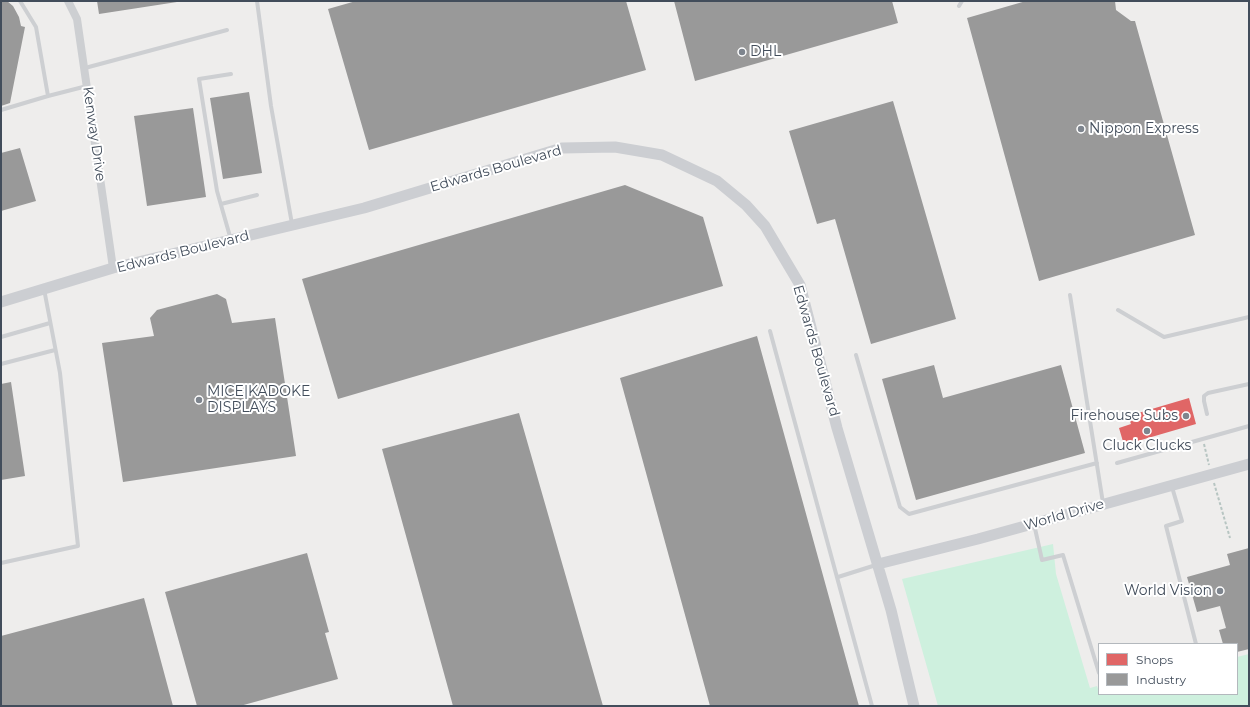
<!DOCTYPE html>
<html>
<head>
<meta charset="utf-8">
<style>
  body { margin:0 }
  #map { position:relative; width:1250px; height:707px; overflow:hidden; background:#eeedec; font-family:Montserrat,sans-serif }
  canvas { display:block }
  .frame { position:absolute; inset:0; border:2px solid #424d5b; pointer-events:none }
  .legend { position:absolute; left:1098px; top:643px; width:140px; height:52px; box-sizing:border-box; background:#fff; border:1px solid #b3b8bd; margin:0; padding:5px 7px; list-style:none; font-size:12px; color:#424d5b }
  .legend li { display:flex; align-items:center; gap:8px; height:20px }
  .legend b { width:20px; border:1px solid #b3b8bd }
</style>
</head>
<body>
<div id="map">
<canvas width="1250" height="707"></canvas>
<div class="frame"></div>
<ul class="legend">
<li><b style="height:11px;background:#e06666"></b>Shops</li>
<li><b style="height:11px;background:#999"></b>Industry</li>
</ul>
</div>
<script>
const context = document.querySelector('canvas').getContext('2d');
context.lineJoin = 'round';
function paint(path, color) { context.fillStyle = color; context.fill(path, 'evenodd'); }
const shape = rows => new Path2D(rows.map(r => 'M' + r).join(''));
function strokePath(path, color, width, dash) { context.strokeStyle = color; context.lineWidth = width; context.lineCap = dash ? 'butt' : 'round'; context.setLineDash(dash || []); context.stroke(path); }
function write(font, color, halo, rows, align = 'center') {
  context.font = font + ' Montserrat,sans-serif'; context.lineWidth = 4; context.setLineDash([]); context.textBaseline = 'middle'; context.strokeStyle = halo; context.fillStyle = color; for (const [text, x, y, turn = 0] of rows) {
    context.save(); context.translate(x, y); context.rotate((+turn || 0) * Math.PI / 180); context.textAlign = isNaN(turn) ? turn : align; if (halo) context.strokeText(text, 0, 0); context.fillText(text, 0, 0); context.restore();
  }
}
const green = shape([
  [1053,544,1056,574,1090,688,1097,686,1100,694,1237,694,1237,657,1249,654,1249,706,938,706,902,579]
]);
const shops = shape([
  [1189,398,1196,424,1124,445,1119,428,1131,424,1128,416]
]);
const industry = shape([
  [1,1,7,1,13,6,19,17,21,26,25,27,10,103,1,106],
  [97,1,177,1,177,2,99,14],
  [356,1,626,1,646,70,369,150,328,9],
  [674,1,892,1,898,23,695,81],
  [1026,1,1115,1,1116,10,1131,21,1135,21,1195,235,1039,281,967,18],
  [249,92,262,173,223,179,210,98],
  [893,101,956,319,871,344,835,219,817,224,789,131],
  [193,108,206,197,147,206,134,116],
  [20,148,36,201,1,211,1,153],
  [625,185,703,217,723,286,338,399,302,279],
  [217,294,226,299,232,323,275,318,296,456,123,482,102,343,154,336,150,318,157,310],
  [757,336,859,706,710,706,620,378],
  [934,365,943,398,1061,365,1085,453,916,500,882,379],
  [11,382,25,476,1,480,1,384],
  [519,413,603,706,453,706,382,449],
  [1249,548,1249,649,1237,652,1237,644,1223,644,1219,630,1226,628,1220,606,1197,612,1187,577,1230,565,1227,554],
  [307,553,329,632,325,633,338,679,240,706,197,706,165,592],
  [144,598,173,706,1,706,1,636]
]);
const path = shape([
  [1204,444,1209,465],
  [1214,483,1230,538]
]);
const lane = shape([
  [20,1,36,27,48,96,87,86],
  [257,1,271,106,292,224],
  [959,6,962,1],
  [85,68,227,30],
  [231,74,199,79,217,191,231,240],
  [1,110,48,96],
  [221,204,257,195],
  [1070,295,1103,503],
  [1118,310,1164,337,1249,317],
  [770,331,872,706],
  [1,337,50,323],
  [856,355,900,507,909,514,1097,463],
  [1,364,55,350],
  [1207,414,1204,401,1204,396,1208,393,1249,384],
  [1117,463,1249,426],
  [1172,487,1182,521,1166,526,1196,644],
  [1034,524,1042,560,1063,555,1099,673],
  [1,563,78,546,60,373,44,289],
  [838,577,876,565]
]);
const street = shape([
  [68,1,77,19,113,268]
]);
const secondary = shape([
  [1,302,113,268,364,208,562,148,615,147,662,155,717,181,746,205,765,226,800,285,837,428,891,610,914,706],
  [878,564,978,539,1249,464]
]);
const markers = [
  [742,52,4,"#7e858e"],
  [1081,129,4,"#7e858e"],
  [199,400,4,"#7e858e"],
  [1186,416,4,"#7e858e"],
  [1147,431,4,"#7e858e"],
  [1220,591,4,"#7e858e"]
];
const poiNames = [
  ["DHL",750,52],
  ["Nippon Express",1089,129],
  ["MICE|KADOKE",207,392],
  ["DISPLAYS",207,408],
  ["Firehouse Subs",1178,416,"right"],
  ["Cluck Clucks",1147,446,"center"],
  ["World Vision",1212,591,"right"]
];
const streetNames = [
  ["Kenway Drive",94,134,82],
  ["Edwards Boulevard",496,169,-16],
  ["Edwards Boulevard",183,252,-14],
  ["Edwards Boulevard",816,351,74],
  ["World Drive",1064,515,-16]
];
paint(green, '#cef0de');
paint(shops, '#e06666');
paint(industry, '#999');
strokePath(path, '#b7c5c2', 2, [3, 2]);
strokePath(lane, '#cdcfd2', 4);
strokePath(street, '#cdcfd2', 8);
strokePath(secondary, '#ccced2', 11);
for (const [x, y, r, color] of markers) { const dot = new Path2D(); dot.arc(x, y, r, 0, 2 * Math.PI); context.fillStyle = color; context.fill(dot); strokePath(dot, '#fff', 1.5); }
write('14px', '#424d5b', '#fff', poiNames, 'left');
write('14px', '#424d5b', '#fff', streetNames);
</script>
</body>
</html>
